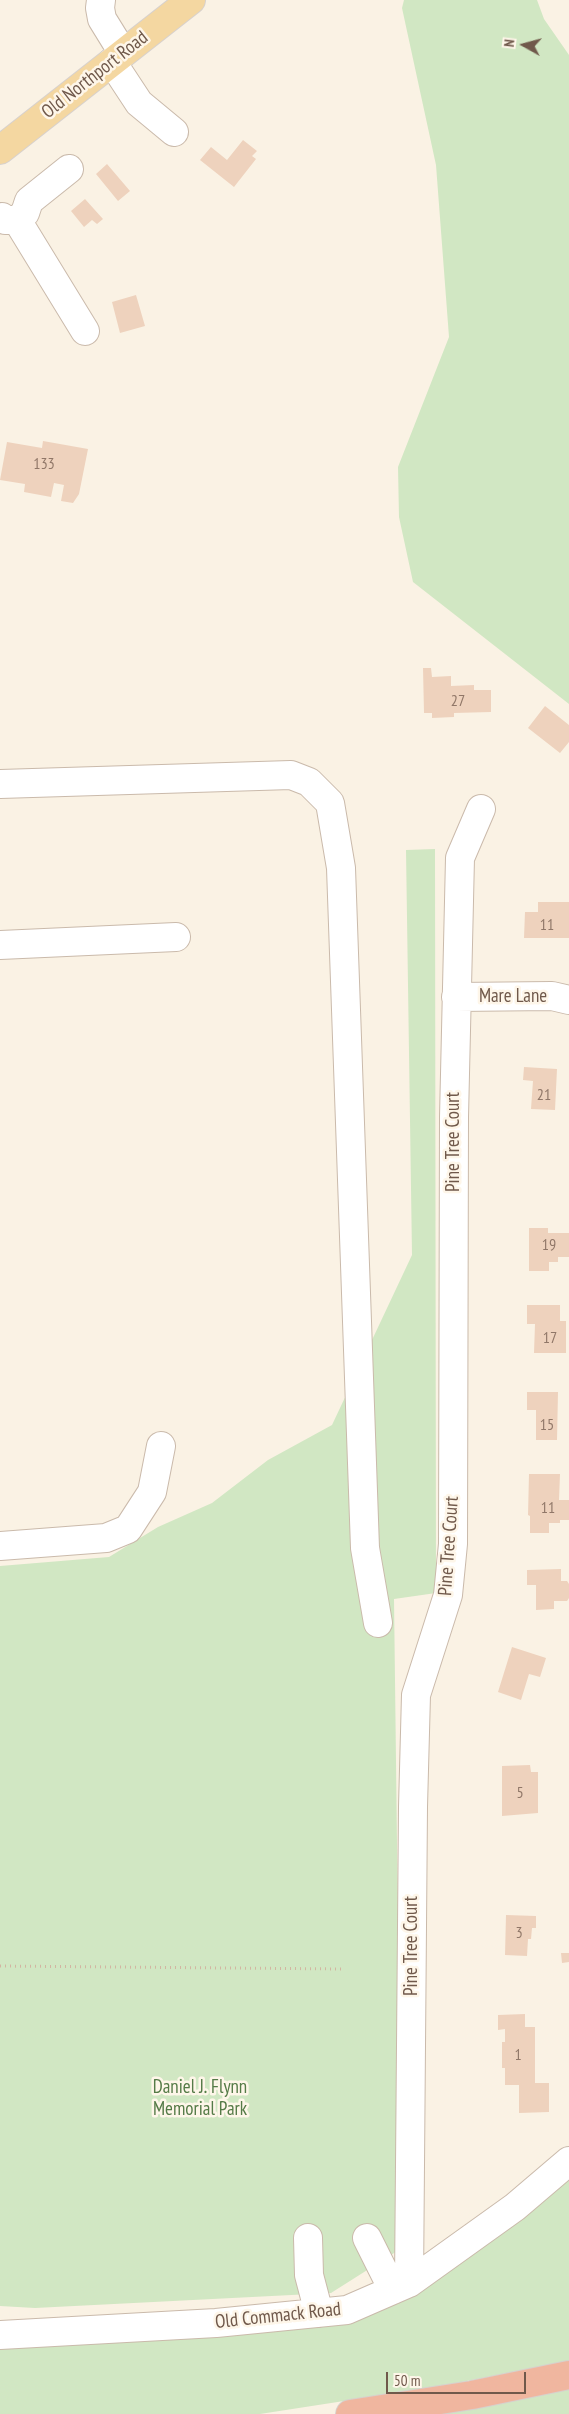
<!DOCTYPE html>
<html>
<head>
<meta charset="utf-8">
<style>
  body { margin:0 }
  #map { position:relative; width:569px; height:2414px; overflow:hidden; background:#faf2e4; font-family:"PT Sans Narrow",sans-serif }
  canvas { display:block }
  .north { position:absolute; left:499px; top:20px; width:50px; height:50px; -webkit-text-stroke:4px #fef6e9; paint-order:stroke; rotate:277deg; font-size:14px; font-weight:700; line-height:20px; text-align:center; color:#70594b }
  .north::after { content:''; display:block; margin:auto; width:18px; height:22px; background:#70594b; clip-path:polygon(50% 0,100% 100%,50% 72%,0 100%) }
  .scale { position:absolute; left:386px; top:2372px; width:140px; height:22px; box-sizing:border-box; border:2px solid #70594b; border-top:0; padding-left:6px; font-size:15px; line-height:18px; white-space:nowrap; color:#70594b; -webkit-text-stroke:4px #fef6e9; paint-order:stroke }
</style>
</head>
<body>
<div id="map">
<canvas width="569" height="2414"></canvas>
<div class="north">N</div>
<div class="scale">50 m</div>
</div>
<script>
const context = document.querySelector('canvas').getContext('2d');
context.lineJoin = 'round';
function paint(path, color) { context.fillStyle = color; context.fill(path, 'evenodd'); }
const shape = rows => new Path2D(rows.map(r => 'M' + r).join(''));
function strokePath(path, color, width, dash) { context.strokeStyle = color; context.lineWidth = width; context.lineCap = dash ? 'butt' : 'round'; context.setLineDash(dash || []); context.stroke(path); }
function write(font, color, halo, rows, align = 'center') {
  context.font = font + ' "PT Sans Narrow",sans-serif'; context.lineWidth = 5; context.setLineDash([]); context.textBaseline = 'middle'; context.strokeStyle = halo; context.fillStyle = color; for (const [text, x, y, turn = 0] of rows) {
    context.save(); context.translate(x, y); context.rotate((+turn || 0) * Math.PI / 180); context.textAlign = isNaN(turn) ? turn : align; if (halo) context.strokeText(text, 0, 0); context.fillText(text, 0, 0); context.restore();
  }
}
const green = shape([
  [404,0,537,0,544,19,569,55,569,704,413,582,399,517,398,467,449,337,436,165,402,8],
  [435,849,436,1593,394,1599,402,2248,331,2293,35,2308,0,2306,0,1566,109,1557,158,1527,212,1503,268,1460,332,1425,412,1255,406,850],
  [569,2179,569,2361,441,2386,260,2414,0,2414,0,2342,337,2319],
  [569,2386,569,2414,423,2414]
]);
const building = shape([
  [243,140,257,151,252,156,256,159,234,187,200,160,211,147,227,160],
  [107,164,130,191,118,201,96,174],
  [85,199,103,219,97,224,92,220,84,227,71,211],
  [136,295,145,326,120,333,112,302],
  [43,441,88,449,79,494,73,503,61,501,64,485,54,483,51,497,24,492,25,484,0,480,7,442,42,448],
  [423,668,431,668,432,677,451,676,451,686,474,685,474,690,491,690,491,712,454,713,454,717,432,718,432,713,424,713],
  [545,706,569,725,569,742,560,753,528,728],
  [538,902,569,902,569,938,524,938,525,912,538,912],
  [524,1067,557,1069,555,1110,531,1109,533,1081,523,1080],
  [529,1228,548,1228,548,1233,569,1233,569,1257,558,1257,558,1262,549,1262,549,1271,529,1271],
  [527,1305,560,1305,560,1321,566,1321,566,1353,534,1353,535,1324,527,1324],
  [527,1392,558,1392,557,1440,536,1440,536,1410,527,1410],
  [529,1474,560,1474,559,1500,569,1500,569,1520,560,1520,560,1523,549,1523,549,1533,530,1533,530,1516,528,1515],
  [561,1569,561,1581,567,1581,569,1584,569,1598,567,1601,554,1601,554,1609,536,1610,536,1585,527,1585,527,1570],
  [512,1647,546,1658,540,1677,529,1674,521,1700,498,1692],
  [530,1765,531,1772,538,1772,538,1813,502,1816,502,1766],
  [506,1915,536,1916,536,1928,532,1928,531,1939,528,1939,527,1956,505,1955],
  [561,1953,569,1953,569,1962,562,1963],
  [525,2014,525,2027,535,2027,535,2083,549,2083,549,2112,519,2113,519,2085,505,2085,505,2068,502,2068,502,2042,505,2042,505,2029,498,2030,498,2015]
]);
const path = shape([
  [0,1966,343,1969]
]);
const minor = shape([
  [101,0,100,8,102,19,123,53],
  [112,62,139,103,174,132],
  [2,217,5,220,17,220,25,213,29,201,69,169],
  [17,220,85,331],
  [0,784,291,775,309,782,330,803,341,868,365,1548,378,1623],
  [0,945,176,937],
  [456,997,552,996,569,1000],
  [0,1546,106,1538,128,1529,152,1492,161,1446],
  [308,2238,309,2275,319,2313],
  [367,2238,393,2290],
  [409,2283,413,1807,416,1695,448,1595,453,1544,454,1117,460,858,481,809],
  [0,2335,216,2323,347,2310,409,2283,515,2207,569,2161]
]);
const major = shape([
  [0,150,191,0]
]);
const highway = shape([
  [350,2414,472,2395,569,2375]
]);
const numberNames = [
  ["133",44,464],
  ["27",458,701],
  ["11",547,925],
  ["21",544,1095],
  ["19",549,1245],
  ["17",550,1338],
  ["15",547,1425],
  ["11",548,1508],
  ["5",520,1793],
  ["3",519,1933],
  ["1",518,2055]
];
const streetNames = [
  ["Old Northport Road",95,75,-38],
  ["Mare Lane",513,997],
  ["Pine Tree Court",454,1142,-90],
  ["Pine Tree Court",449,1546,-86],
  ["Pine Tree Court",412,1946,-90],
  ["Old Commack Road",278,2316,-6]
];
const parkNames = [
  ["Daniel J. Flynn",200,2088],
  ["Memorial Park",200,2110]
];
paint(green, '#d1e7c3');
paint(building, '#eed2bd');
strokePath(minor, '#cabaab', 30);
strokePath(major, '#d7d1cd', 30);
strokePath(highway, '#d7d1cd', 30);
strokePath(path, '#d2b5a1', 3, [1, 4]);
strokePath(minor, '#fff', 28);
strokePath(major, '#f4d7a1', 28);
strokePath(highway, '#f0b69f', 28);
write('16px', '#907768', null, numberNames);
write('19px', '#70594b', '#fef6e9', streetNames);
write('19px', '#557b47', '#fef6e9', parkNames);
</script>
</body>
</html>
